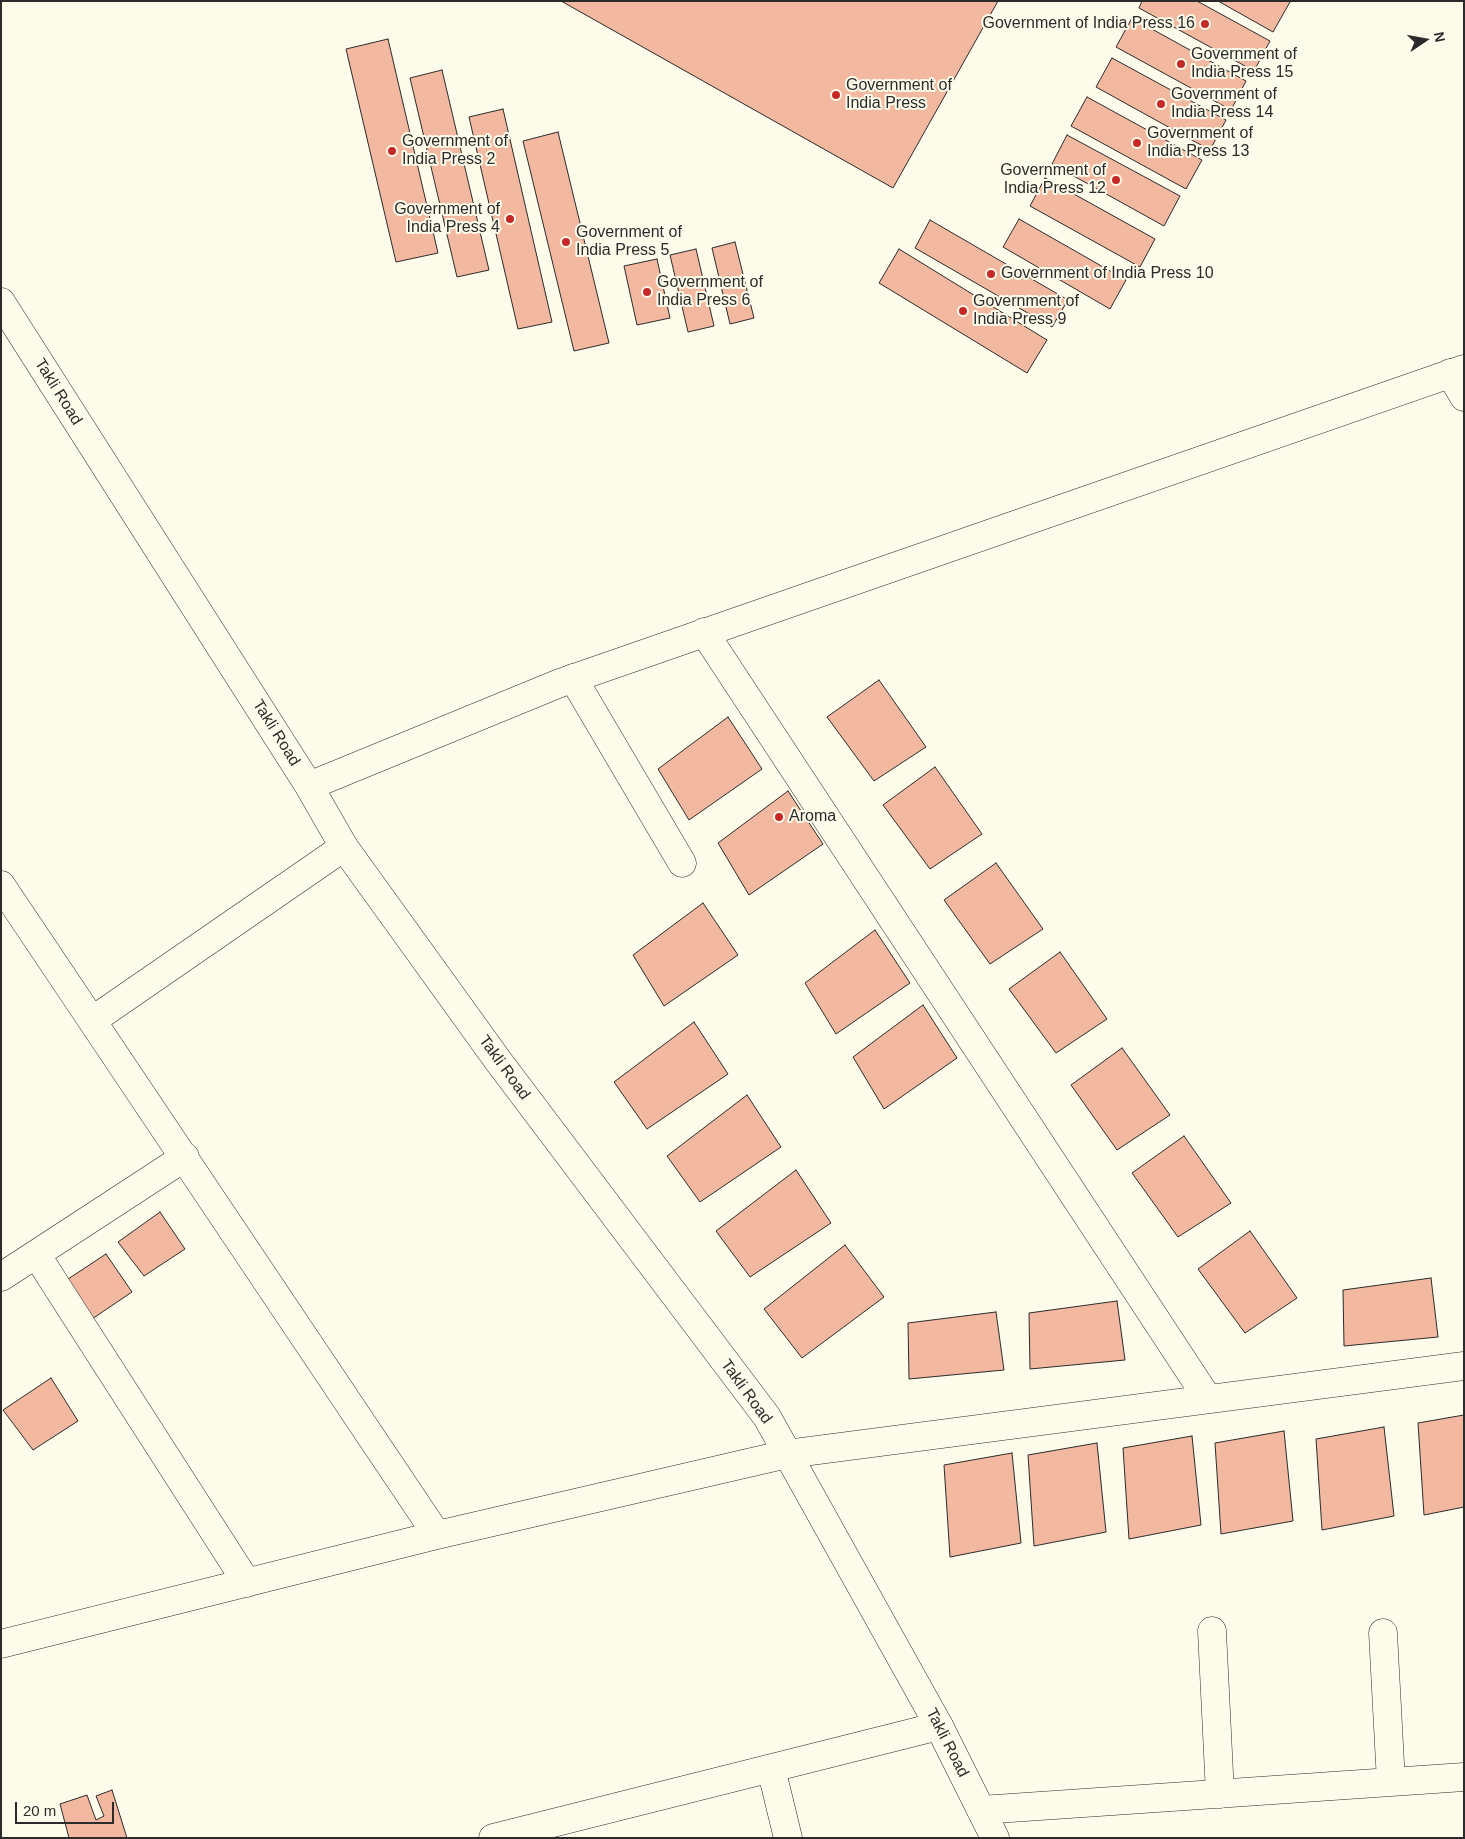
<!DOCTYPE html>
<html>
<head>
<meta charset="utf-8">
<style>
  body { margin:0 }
  #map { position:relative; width:1465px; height:1839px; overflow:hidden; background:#fdfbea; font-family:Arial,sans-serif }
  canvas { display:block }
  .frame { position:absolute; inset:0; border:2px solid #2b2b2b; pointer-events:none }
  .north { position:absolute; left:1400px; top:15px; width:50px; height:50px; -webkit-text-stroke:4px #fdfbea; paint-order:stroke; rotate:78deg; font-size:14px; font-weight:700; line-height:20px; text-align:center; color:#2b2b2b }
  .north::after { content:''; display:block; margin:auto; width:18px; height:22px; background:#2b2b2b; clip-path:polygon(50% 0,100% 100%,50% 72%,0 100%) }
  .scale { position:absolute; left:15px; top:1802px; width:99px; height:22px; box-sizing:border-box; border:2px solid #2b2b2b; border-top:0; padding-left:6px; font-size:15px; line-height:18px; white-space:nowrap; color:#2b2b2b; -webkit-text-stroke:4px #fdfbea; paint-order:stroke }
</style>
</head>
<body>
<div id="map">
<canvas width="1465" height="1839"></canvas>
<div class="frame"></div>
<div class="north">N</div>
<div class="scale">20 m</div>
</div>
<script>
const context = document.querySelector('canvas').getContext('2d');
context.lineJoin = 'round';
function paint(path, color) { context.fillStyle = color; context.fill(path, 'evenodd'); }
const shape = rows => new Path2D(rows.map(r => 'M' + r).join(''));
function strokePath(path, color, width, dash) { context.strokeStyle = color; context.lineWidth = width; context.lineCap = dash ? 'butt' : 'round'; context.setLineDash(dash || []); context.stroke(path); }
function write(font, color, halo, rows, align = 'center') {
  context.font = font + ' Arial,sans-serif'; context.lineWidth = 4; context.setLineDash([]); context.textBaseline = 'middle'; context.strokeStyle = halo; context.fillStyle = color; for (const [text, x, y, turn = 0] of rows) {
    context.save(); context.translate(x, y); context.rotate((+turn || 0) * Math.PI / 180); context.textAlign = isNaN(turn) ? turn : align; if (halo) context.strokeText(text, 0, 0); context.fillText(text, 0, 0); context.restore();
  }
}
const building = shape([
  [561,1,998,1,893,188,561,1],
  [1142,1,1197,1,1270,41,1254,71,1139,8,1142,1],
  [1218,1,1287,1,1290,2,1273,32,1218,1],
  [1132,18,1246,81,1231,110,1116,47,1132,18],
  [388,39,438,253,396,262,346,49,388,39],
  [1112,58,1226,120,1210,150,1096,87,1112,58],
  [442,70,489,270,457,277,410,78,442,70],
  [1087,97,1202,160,1186,189,1071,126,1087,97],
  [503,109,552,322,518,329,469,117,503,109],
  [558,132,609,343,574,351,523,141,558,132],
  [1067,135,1180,196,1164,226,1052,164,1067,135],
  [1045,178,1155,239,1140,267,1030,206,1045,178],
  [1019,219,1126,280,1110,309,1003,247,1019,219],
  [930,220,1068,300,1052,327,915,248,930,220],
  [735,242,754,318,730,324,712,248,735,242],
  [696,249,714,326,688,332,670,255,696,249],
  [899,249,1047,340,1027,373,879,283,899,249],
  [657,259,670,318,637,325,624,266,657,259],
  [879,680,926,747,874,781,827,717,879,680],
  [728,717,762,769,689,820,658,769,728,717],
  [935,767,982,834,930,869,883,805,935,767],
  [788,791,823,844,749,895,718,843,788,791],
  [996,863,1043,929,990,964,944,900,996,863],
  [703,903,738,955,664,1006,633,955,703,903],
  [875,930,910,983,836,1034,805,983,875,930],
  [1060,952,1107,1019,1056,1053,1009,989,1060,952],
  [923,1005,957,1058,884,1109,853,1057,923,1005],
  [694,1022,728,1074,647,1129,614,1082,694,1022],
  [1122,1048,1170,1115,1117,1150,1071,1085,1122,1048],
  [747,1095,781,1147,700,1202,667,1156,747,1095],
  [1184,1136,1231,1203,1178,1237,1132,1173,1184,1136],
  [796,1170,831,1223,750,1277,716,1231,796,1170],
  [160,1212,185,1249,144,1276,118,1242,160,1212],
  [1250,1231,1297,1298,1245,1333,1198,1269,1250,1231],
  [845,1245,884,1297,802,1358,764,1309,845,1245],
  [106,1254,132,1292,92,1319,65,1281,106,1254],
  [1431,1278,1438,1337,1344,1346,1343,1290,1431,1278],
  [1117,1301,1125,1360,1030,1369,1029,1313,1117,1301],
  [996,1312,1004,1370,909,1379,908,1323,996,1312],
  [51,1378,78,1421,33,1450,3,1410,51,1378],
  [1464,1415,1464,1507,1424,1515,1418,1423,1464,1415],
  [1384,1427,1394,1516,1322,1530,1316,1439,1384,1427],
  [1284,1431,1293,1521,1221,1534,1215,1443,1284,1431],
  [1192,1436,1201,1525,1129,1539,1123,1448,1192,1436],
  [1097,1443,1106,1532,1034,1546,1028,1455,1097,1443],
  [1012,1453,1021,1543,950,1557,944,1465,1012,1453],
  [112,1790,127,1838,69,1838,60,1804,87,1795,96,1820,104,1816,96,1796,112,1790]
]);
const minor = shape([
  [1450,373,1464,397],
  [704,632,1208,1399],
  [573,678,682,863],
  [1,885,437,1535],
  [93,1020,344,847],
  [36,1254,247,1583],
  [1,1277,185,1157],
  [1212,1631,1220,1794],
  [1383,1633,1391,1782],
  [1,1644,437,1535,787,1454,1464,1366],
  [771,1768,788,1838],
  [981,1810,1464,1777],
  [493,1838,939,1726]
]);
const major = shape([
  [1,302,309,786,344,847,499,1062,767,1417,939,1726,995,1838],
  [309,786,560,683,1464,369]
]);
const markers = [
  [1205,24,5,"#c62828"],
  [1181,64,5,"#c62828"],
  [836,95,5,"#c62828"],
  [1161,104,5,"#c62828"],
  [1137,143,5,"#c62828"],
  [392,151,5,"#c62828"],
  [1116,180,5,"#c62828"],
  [510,219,5,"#c62828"],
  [566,242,5,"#c62828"],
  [991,274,5,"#c62828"],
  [647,292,5,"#c62828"],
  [963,311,5,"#c62828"],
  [779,817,5,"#c62828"]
];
const poiNames = [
  ["Government of India Press 16",1195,24,"right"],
  ["Government of",1191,55],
  ["India Press 15",1191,73],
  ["Government of",846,86],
  ["India Press",846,104],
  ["Government of",1171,95],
  ["India Press 14",1171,113],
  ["Government of",1147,134],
  ["India Press 13",1147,152],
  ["Government of",402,142],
  ["India Press 2",402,160],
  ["Government of",1106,171,"right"],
  ["India Press 12",1106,189,"right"],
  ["Government of",500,210,"right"],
  ["India Press 4",500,228,"right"],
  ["Government of",576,233],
  ["India Press 5",576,251],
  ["Government of India Press 10",1001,274],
  ["Government of",657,283],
  ["India Press 6",657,301],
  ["Government of",973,302],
  ["India Press 9",973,320],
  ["Aroma",789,817]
];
const streetNames = [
  ["Takli Road",58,392,58],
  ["Takli Road",276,733,58],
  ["Takli Road",504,1068,54],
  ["Takli Road",746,1392,54],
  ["Takli Road",947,1743,63]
];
paint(building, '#f2b8a0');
strokePath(building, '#2b2b2b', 1);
strokePath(minor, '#2b2b2b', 29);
strokePath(major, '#2b2b2b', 29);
strokePath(minor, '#fdfbea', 28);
strokePath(major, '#fdfbea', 28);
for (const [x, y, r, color] of markers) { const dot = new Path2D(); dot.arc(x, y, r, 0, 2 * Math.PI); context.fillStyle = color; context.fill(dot); strokePath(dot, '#fdfbea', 2); }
write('16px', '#2b2b2b', '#fdfbea', poiNames, 'left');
write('16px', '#2b2b2b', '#fdfbea', streetNames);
</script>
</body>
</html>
